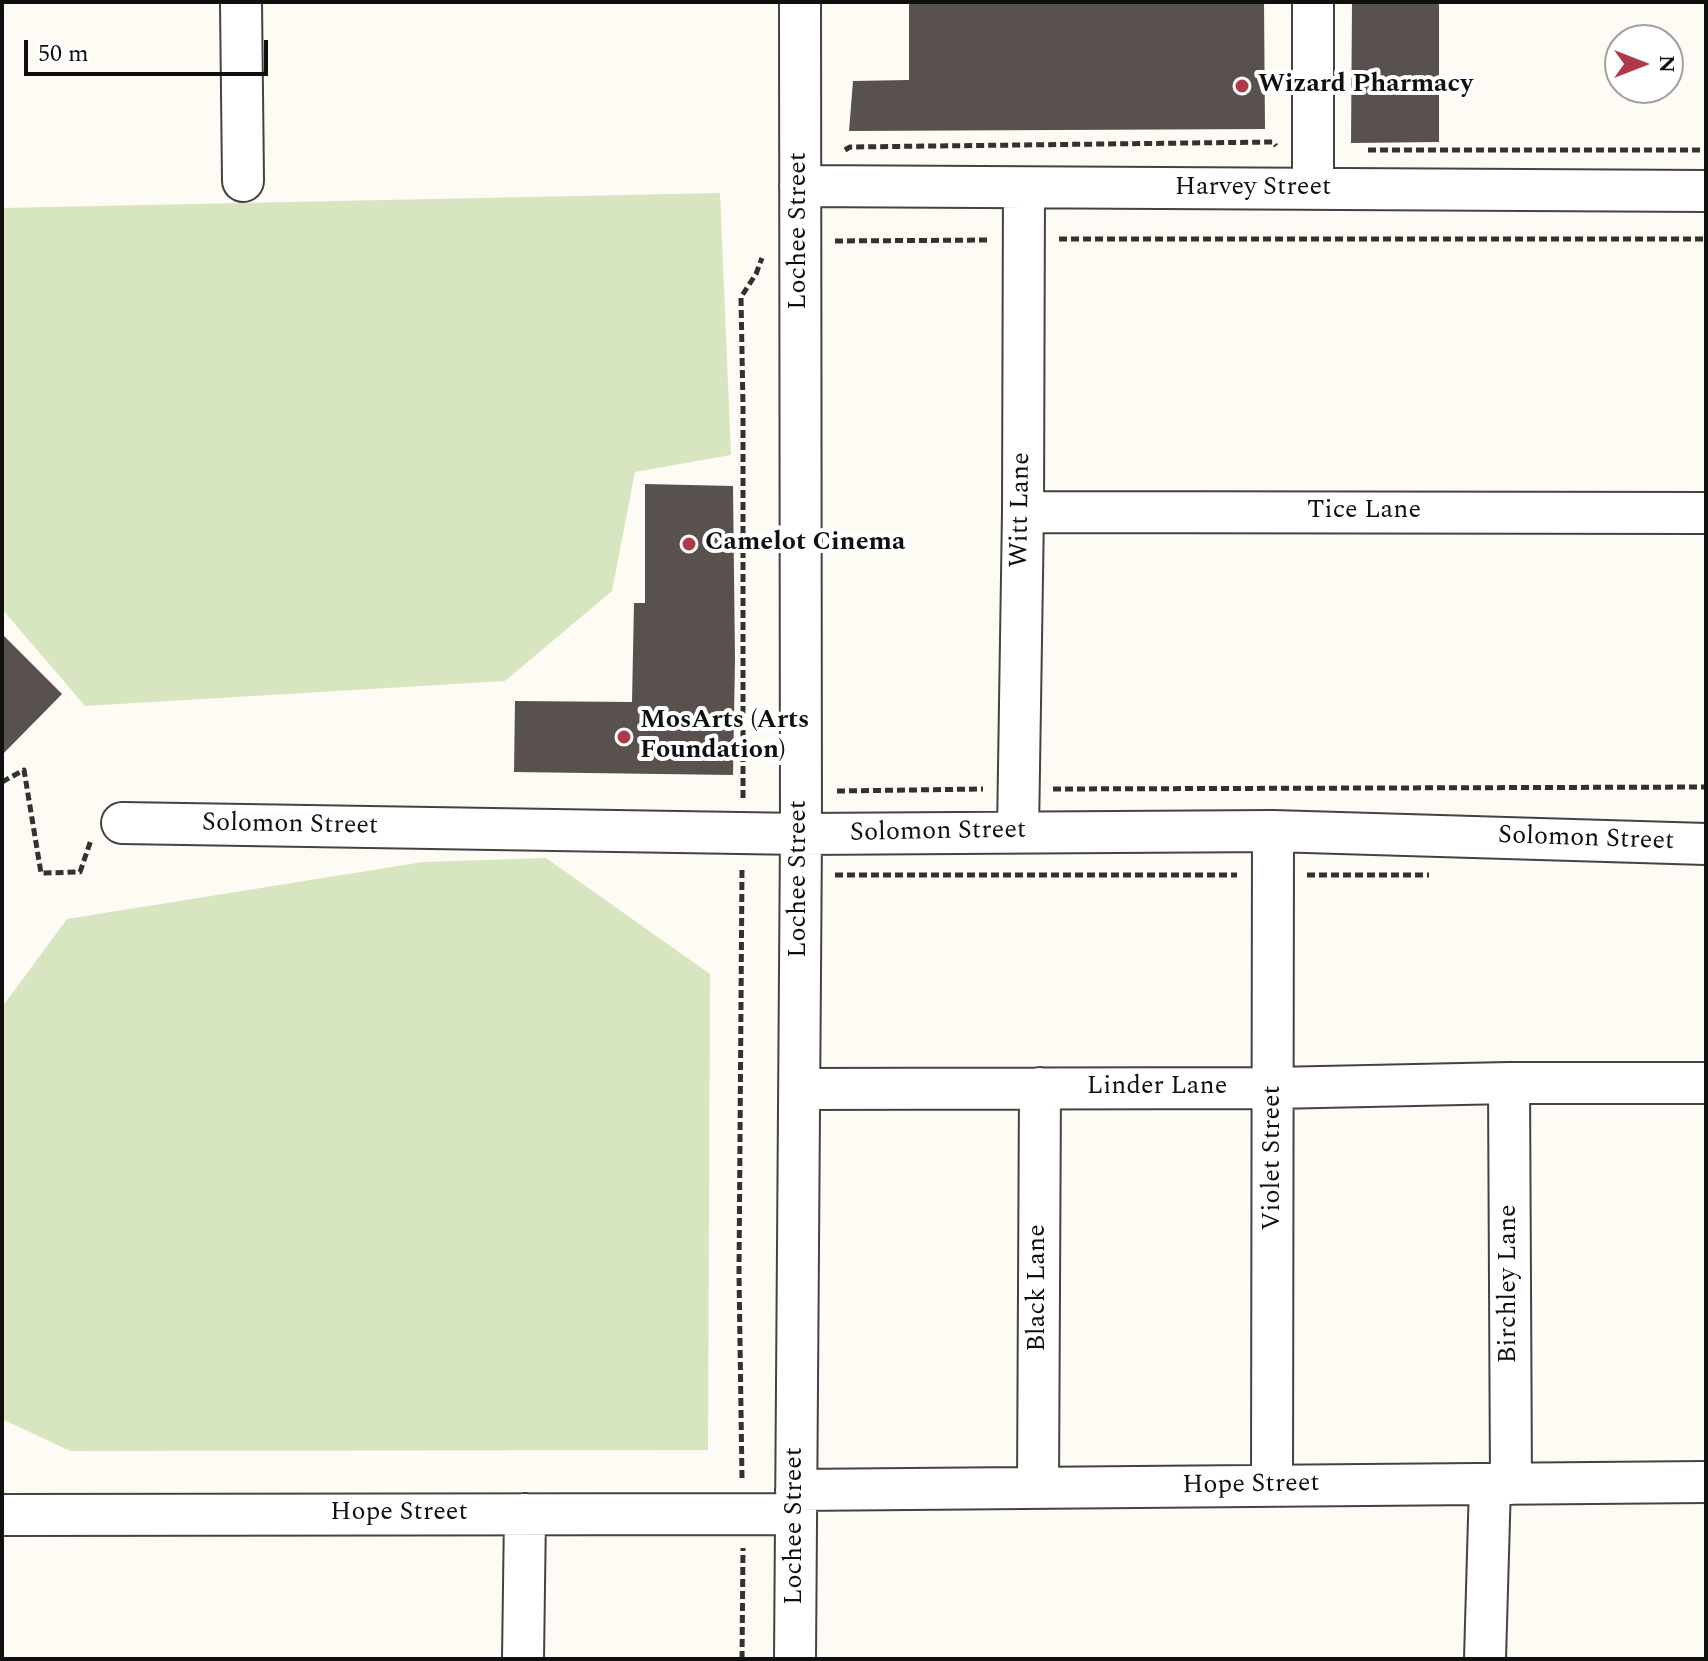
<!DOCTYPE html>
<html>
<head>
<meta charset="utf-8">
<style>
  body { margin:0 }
  #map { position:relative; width:1708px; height:1661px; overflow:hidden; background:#fefbf5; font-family:Spectral,serif }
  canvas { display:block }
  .frame { position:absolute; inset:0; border:4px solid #101010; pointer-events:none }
  .north { position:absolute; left:1604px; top:24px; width:80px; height:80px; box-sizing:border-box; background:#fff; border:2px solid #9f9f9f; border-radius:50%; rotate:90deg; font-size:22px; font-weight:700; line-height:32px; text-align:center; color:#101010 }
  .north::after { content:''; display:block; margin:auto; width:28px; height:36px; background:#b03949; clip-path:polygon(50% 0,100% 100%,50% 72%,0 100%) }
  .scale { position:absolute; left:24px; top:40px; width:244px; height:36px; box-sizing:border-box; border:4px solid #101010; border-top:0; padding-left:10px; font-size:24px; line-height:28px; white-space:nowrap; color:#101010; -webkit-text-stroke:6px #fff; paint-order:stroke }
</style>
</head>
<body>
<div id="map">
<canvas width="1708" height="1661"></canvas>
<div class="frame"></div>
<div class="north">N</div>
<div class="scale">50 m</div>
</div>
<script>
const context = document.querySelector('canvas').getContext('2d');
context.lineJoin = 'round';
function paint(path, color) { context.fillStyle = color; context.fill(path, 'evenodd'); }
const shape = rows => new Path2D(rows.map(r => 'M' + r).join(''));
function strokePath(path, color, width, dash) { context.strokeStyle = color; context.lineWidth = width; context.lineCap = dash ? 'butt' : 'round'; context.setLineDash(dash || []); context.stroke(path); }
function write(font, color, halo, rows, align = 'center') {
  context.font = font + ' Spectral,serif'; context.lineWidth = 8; context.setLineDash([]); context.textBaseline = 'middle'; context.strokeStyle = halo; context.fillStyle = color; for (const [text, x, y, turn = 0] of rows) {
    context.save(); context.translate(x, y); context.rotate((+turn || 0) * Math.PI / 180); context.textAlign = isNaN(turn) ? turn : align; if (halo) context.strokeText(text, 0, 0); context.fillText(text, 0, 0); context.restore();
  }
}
const green = shape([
  [720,193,731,455,635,472,612,591,505,681,85,706,2,609,2,208],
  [546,858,710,974,708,1450,70,1451,2,1419,2,1007,67,919,423,862]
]);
const building = shape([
  [909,2,1264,2,1265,129,849,131,853,81,909,80],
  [1352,2,1439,2,1439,142,1351,143],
  [645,484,733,486,735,660,733,775,514,772,515,701,632,702,634,603,645,603],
  [2,634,62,694,2,755]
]);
const path = shape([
  [845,150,850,147,1273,142,1276,146],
  [1368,150,1706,150],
  [1059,239,1706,239],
  [835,241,989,240],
  [2,782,24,770,41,873,80,872,91,840],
  [1053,789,1706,787],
  [837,791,983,789],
  [743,798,743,408,741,297,756,274,762,258],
  [835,875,1237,875],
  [1307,875,1429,875],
  [742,1478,739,1274,742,868],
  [742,1659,743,1548]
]);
const minor = shape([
  [241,2,243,181],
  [800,186,1706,191],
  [1313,189,1313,2],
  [1023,512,1706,513],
  [122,823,801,834,1273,831,1706,844],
  [1018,832,1023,512,1024,188],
  [1509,1083,1511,1484],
  [799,1089,1274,1088,1509,1083,1706,1083],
  [1272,1486,1273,831],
  [1038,1488,1040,1088],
  [796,1490,1706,1482],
  [2,1515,796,1514],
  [523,1659,525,1514],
  [795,1659,801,834,800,2],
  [1485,1659,1490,1484]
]);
const markers = [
  [1242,86,8,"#b03949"],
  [689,544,8,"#b03949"],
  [624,737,8,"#b03949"]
];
const poiNames = [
  ["Wizard Pharmacy",1258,86],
  ["Camelot Cinema",705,544],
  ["MosArts (Arts",640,722],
  ["Foundation)",640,752]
];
const streetNames = [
  ["Harvey Street",1253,189],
  ["Lochee Street",800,231,-90],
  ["Witt Lane",1022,510,-89],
  ["Tice Lane",1364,512],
  ["Solomon Street",290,826,1],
  ["Solomon Street",938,833,-1],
  ["Solomon Street",1586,840,2],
  ["Lochee Street",800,879,-90],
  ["Linder Lane",1157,1088],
  ["Violet Street",1274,1158,-90],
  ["Birchley Lane",1510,1284,-90],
  ["Black Lane",1039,1288,-90],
  ["Hope Street",1251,1486,-1],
  ["Hope Street",399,1514],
  ["Lochee Street",796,1526,-90]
];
paint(green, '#d7e5c1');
paint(building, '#58514e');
strokePath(minor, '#434343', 44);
strokePath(path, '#323232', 5, [8, 4]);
strokePath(minor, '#fff', 40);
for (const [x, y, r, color] of markers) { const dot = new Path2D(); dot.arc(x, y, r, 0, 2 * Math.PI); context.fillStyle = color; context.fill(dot); strokePath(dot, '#fff', 3); }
write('bold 26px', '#101010', '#fff', poiNames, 'left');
write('26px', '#101010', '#fff', streetNames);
</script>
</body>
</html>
